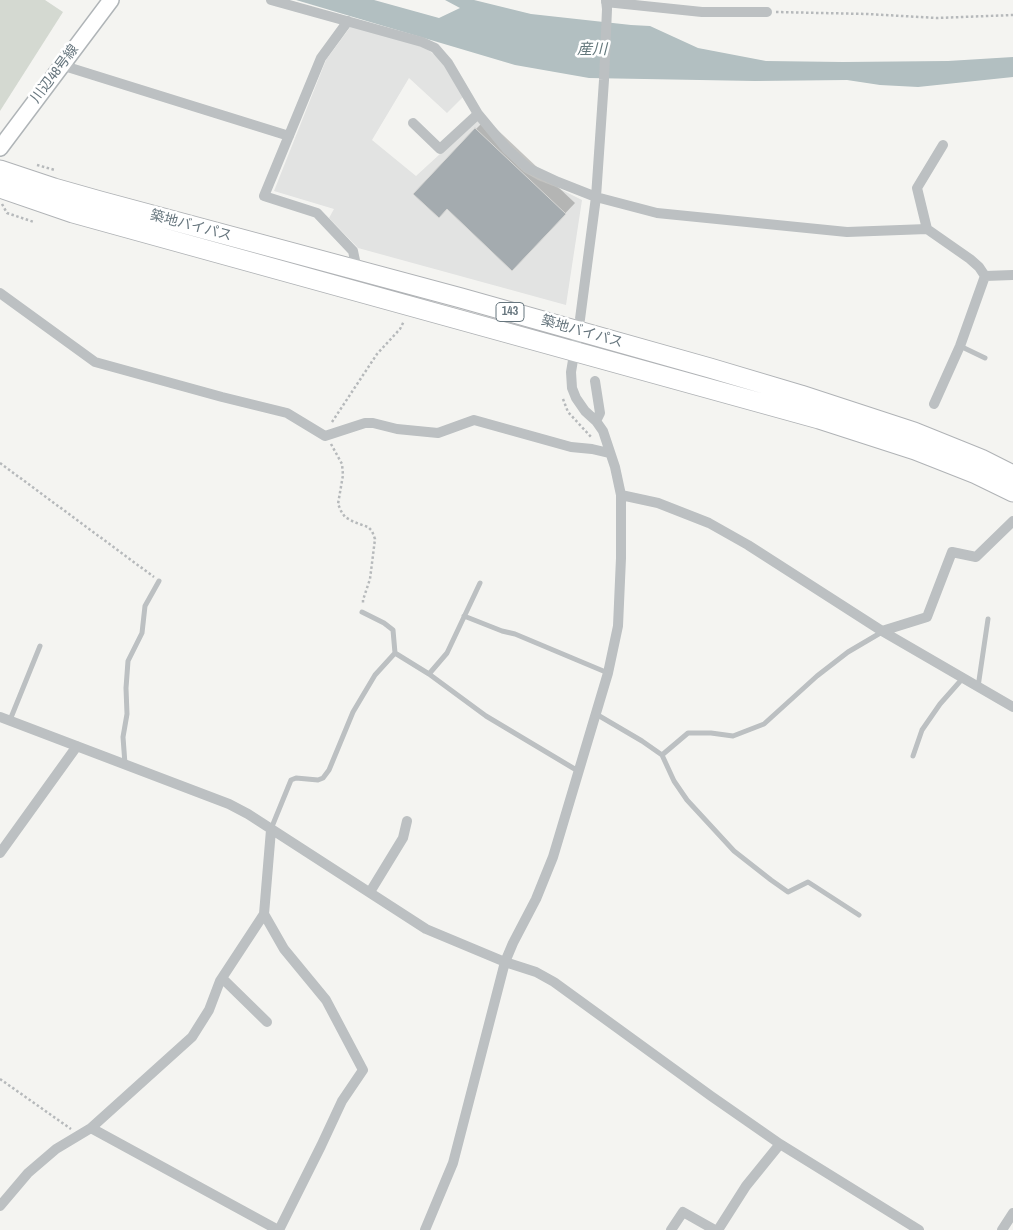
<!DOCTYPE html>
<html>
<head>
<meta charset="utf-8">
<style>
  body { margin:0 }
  canvas { display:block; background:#f4f4f1 }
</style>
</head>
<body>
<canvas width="1013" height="1230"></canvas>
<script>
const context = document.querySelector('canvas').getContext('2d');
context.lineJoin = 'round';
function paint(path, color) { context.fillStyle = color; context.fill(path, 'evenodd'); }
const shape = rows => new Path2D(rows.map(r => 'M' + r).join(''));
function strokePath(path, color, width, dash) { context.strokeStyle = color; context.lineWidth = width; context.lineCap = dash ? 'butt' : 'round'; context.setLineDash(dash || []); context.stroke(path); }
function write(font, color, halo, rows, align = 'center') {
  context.font = font + ' "Archivo Narrow","Noto Sans JP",sans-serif'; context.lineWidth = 5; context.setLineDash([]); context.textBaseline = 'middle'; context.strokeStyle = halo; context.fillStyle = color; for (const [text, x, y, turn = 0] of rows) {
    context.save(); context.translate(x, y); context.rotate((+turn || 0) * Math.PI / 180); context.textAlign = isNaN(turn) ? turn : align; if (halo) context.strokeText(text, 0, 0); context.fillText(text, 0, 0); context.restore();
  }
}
const built = shape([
  [351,26,422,46,431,52,446,65,463,97,447,113,409,78,372,140,416,176,477,120,503,152,524,172,538,180,556,187,582,200,566,305,358,248,329,218,334,209,274,191,326,60]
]);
const green = shape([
  [0,0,45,0,63,12,0,111]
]);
const water = shape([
  [296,0,374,0,439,18,460,8,445,0,474,0,531,14,631,25,650,26,698,48,766,61,843,62,948,61,1013,57,1013,77,918,87,880,85,847,80,755,81,589,78,515,65]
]);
const shadow = shape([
  [486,119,575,203,523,258,447,208,476,129]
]);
const building = shape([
  [475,128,566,214,512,271,447,209,439,218,413,194,475,128]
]);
const path = shape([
  [776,12,867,14,937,18,1013,15],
  [37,165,55,170],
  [2,204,7,213,34,222],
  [563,399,568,412,592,438],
  [332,422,377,354,400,329,404,321],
  [331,444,342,464,343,475,338,504,341,511,345,517,354,522,368,527,372,531,375,539,370,579,363,600,363,605],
  [0,463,154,577],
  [0,1079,71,1129]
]);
const lane = shape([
  [960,346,985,358],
  [362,612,384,623,393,630,395,653,429,674,486,716,578,771],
  [464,616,502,631,515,634,608,673],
  [429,674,447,653,480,583],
  [978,687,988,619],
  [596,714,642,741,662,755,674,781,687,800,734,851,771,880,788,892,808,882,859,915],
  [10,720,40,646],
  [662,755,688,733,711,733,733,736,764,724,817,676,848,652,882,632],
  [913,756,922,730,940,704,963,678],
  [125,764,123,737,127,714,126,688,128,661,142,633,145,606,159,581],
  [271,829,291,780,296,778,318,780,323,778,329,770,353,712,375,675,395,653]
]);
const street = shape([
  [271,0,422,42,435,48,448,63,478,114,507,149,528,168,558,182,596,197,657,213,847,232,927,229],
  [606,2,702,12,767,12],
  [348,21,321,58,264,196,317,213,353,251,357,270],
  [61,65,289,136],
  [413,123,440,149,478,114],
  [943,145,917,188,927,229,970,259,979,267,985,276,1013,275],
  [0,293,95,362,222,397,287,413,325,436,365,423,373,423,397,429,438,433,474,420,571,447,592,449,609,453],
  [595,381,600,413,596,421],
  [934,404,960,346,985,276],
  [621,495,658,503,709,523,748,545,882,631,1013,707],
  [882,631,927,617,952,552,976,557,1013,521],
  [0,717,229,804,248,814,426,929,505,962,536,972,554,982,711,1096,780,1144,919,1230],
  [0,853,77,746],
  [370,892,403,838,407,821],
  [264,914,284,949,326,1000,363,1070,342,1101,321,1146,279,1230],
  [222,978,267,1022],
  [91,1128,278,1230],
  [0,1206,28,1173,56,1149,91,1128,192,1037,209,1010,220,981,264,914,271,830],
  [425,1230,453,1163,505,962,513,943,536,899,553,857,608,673,618,626,621,558,621,495,615,467,603,431,596,421,585,411,576,398,572,388,571,372,580,319,596,197,604,80,607,9,606,0],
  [671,1230,683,1212,715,1230],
  [718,1230,746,1186,780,1144],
  [1002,1230,1013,1213]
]);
const secondary = shape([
  [0,148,111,0]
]);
const highway = shape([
  [0,170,54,188,100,201,461,298,710,368,801,395,914,432,981,459,1013,475],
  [0,188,73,213,819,419,915,450,976,474,1013,492]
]);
const shields = [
  [510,312,28]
];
const shieldNames = [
  ["143",510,312]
];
const streetNames = [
  ["川辺48号線",55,74,-53],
  ["築地バイパス",191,226,15],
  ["築地バイパス",582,332,16]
];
const waterNames = [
  ["産川",592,50]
];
paint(built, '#e2e3e2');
paint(green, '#d4d9d1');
paint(water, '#b2bfc1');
paint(shadow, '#0003');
paint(building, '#a4abaf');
strokePath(building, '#d6d6d4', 1);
strokePath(secondary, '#afb4b7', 18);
strokePath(highway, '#b0b3b6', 21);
strokePath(path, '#b6b9bb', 2.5, [2.5, 2.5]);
strokePath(lane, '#bcc0c2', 5);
strokePath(street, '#bcc0c2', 10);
strokePath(secondary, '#fff', 15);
strokePath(highway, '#fff', 19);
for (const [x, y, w] of shields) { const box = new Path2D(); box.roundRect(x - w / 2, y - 9.5, w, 19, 4); context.fillStyle = '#fff'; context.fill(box); strokePath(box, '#67767e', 1); }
write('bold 12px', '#67767e', null, shieldNames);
write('14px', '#67767e', '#fff', streetNames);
write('italic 15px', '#63777b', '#fff', waterNames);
</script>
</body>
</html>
